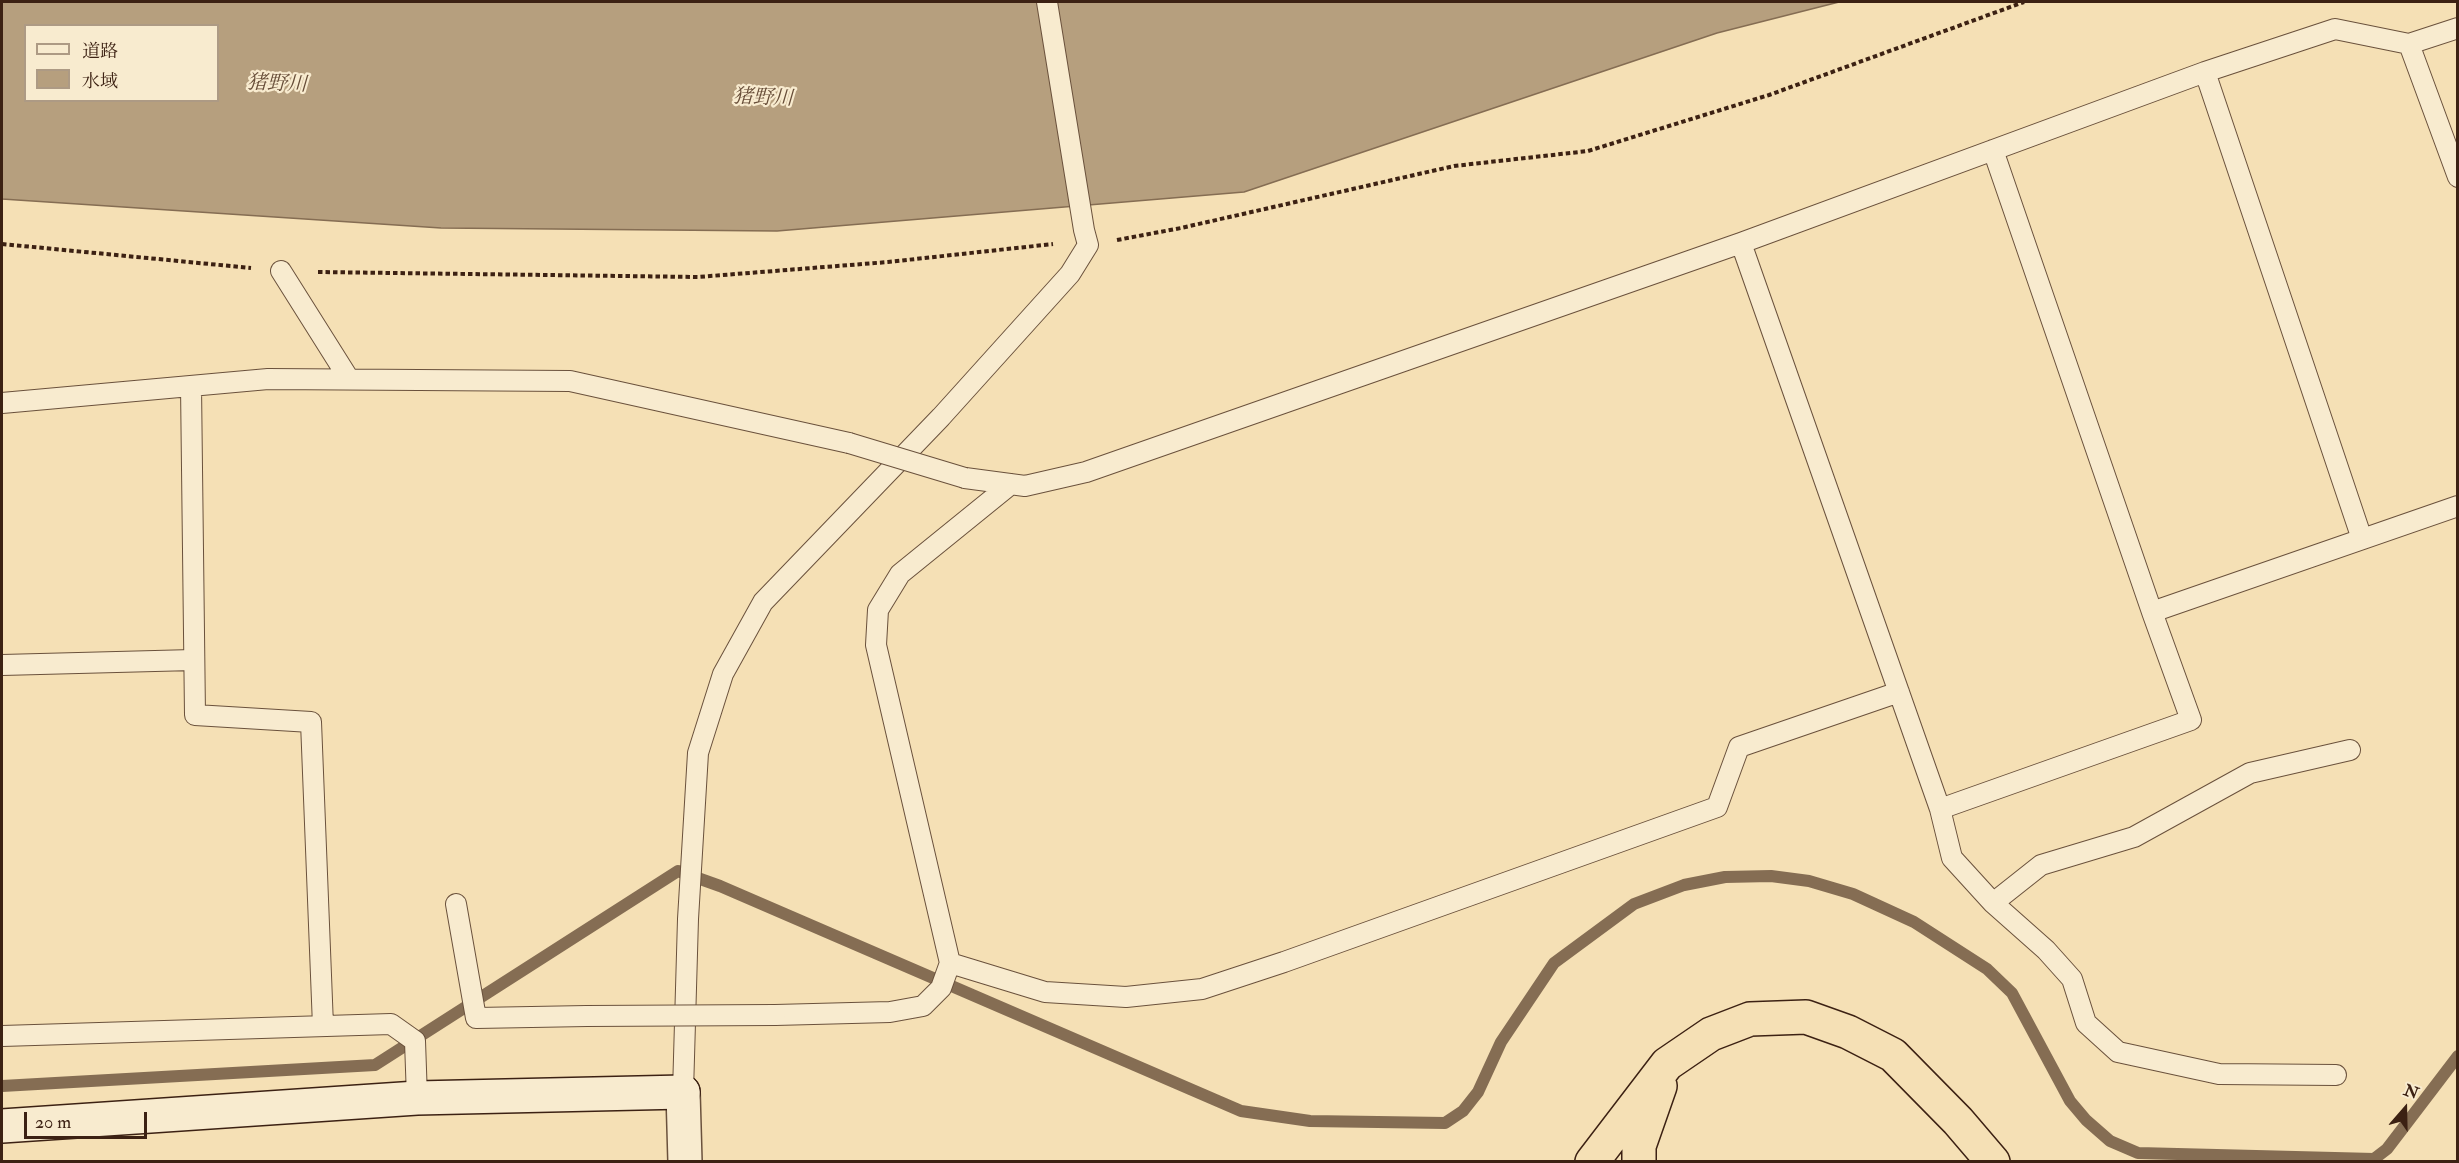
<!DOCTYPE html>
<html>
<head>
<meta charset="utf-8">
<style>
  body { margin:0 }
  #map { position:relative; width:2459px; height:1163px; overflow:hidden; background:#f5e0b5; font-family:"IM FELL Double Pica","Noto Serif JP",serif }
  canvas { display:block }
  .frame { position:absolute; inset:0; border:3px solid #3c2113; pointer-events:none }
  .legend { position:absolute; left:24px; top:24px; width:195px; height:78px; box-sizing:border-box; background:#f8ebcf; border:2px solid #ad9a84; margin:0; padding:8px 10px; list-style:none; font-size:18px; color:#3c2113 }
  .legend li { display:flex; align-items:center; gap:12px; height:30px }
  .legend b { width:30px; border:2px solid #ad9a84 }
  .north { position:absolute; left:2375px; top:1079px; width:60px; height:60px; -webkit-text-stroke:4px #f8ebcf; paint-order:stroke; rotate:20deg; font-size:16px; font-weight:700; line-height:24px; text-align:center; color:#3c2113 }
  .north::after { content:''; display:block; margin:auto; width:21px; height:27px; background:#3c2113; clip-path:polygon(50% 0,100% 100%,50% 72%,0 100%) }
  .scale { position:absolute; left:24px; top:1112px; width:123px; height:27px; box-sizing:border-box; border:3px solid #3c2113; border-top:0; padding-left:8px; font-size:18px; line-height:21px; white-space:nowrap; color:#3c2113; -webkit-text-stroke:4px #f8ebcf; paint-order:stroke }
</style>
</head>
<body>
<div id="map">
<canvas width="2459" height="1163"></canvas>
<div class="frame"></div>
<ul class="legend">
<li><b style="height:8px;background:#f8ebcf"></b>道路</li>
<li><b style="height:16px;background:#b69f7e"></b>水域</li>
</ul>
<div class="north">N</div>
<div class="scale">20 m</div>
</div>
<script>
const context = document.querySelector('canvas').getContext('2d');
context.lineJoin = 'round';
function paint(path, color) { context.fillStyle = color; context.fill(path, 'evenodd'); }
const shape = rows => new Path2D(rows.map(r => 'M' + r).join(''));
function strokePath(path, color, width, dash) { context.strokeStyle = color; context.lineWidth = width; context.lineCap = dash ? 'butt' : 'round'; context.setLineDash(dash || []); context.stroke(path); }
function write(font, color, halo, rows, align = 'center') {
  context.font = font + ' "IM FELL Double Pica","Noto Serif JP",serif'; context.lineWidth = 4.5; context.setLineDash([]); context.textBaseline = 'middle'; context.strokeStyle = halo; context.fillStyle = color; for (const [text, x, y, turn = 0] of rows) {
    context.save(); context.translate(x, y); context.rotate((+turn || 0) * Math.PI / 180); context.textAlign = isNaN(turn) ? turn : align; if (halo) context.strokeText(text, 0, 0); context.fillText(text, 0, 0); context.restore();
  }
}
const water = shape([
  [2,2,1839,2,1717,33,1244,192,777,231,441,228,2,199,2,2],
  [26,26,218,26,218,100,26,100,26,26]
]);
const stream = shape([
  [2,1086,375,1065,678,871,720,886,1241,1111,1310,1121,1445,1123,1463,1111,1478,1092,1501,1042,1554,963,1634,904,1684,885,1725,877,1771,876,1809,881,1853,894,1914,922,1987,969,2012,993,2070,1101,2086,1120,2110,1141,2138,1153,2374,1159,2387,1149,2458,1056]
]);
const path = shape([
  [1117,240,1181,228,1454,166,1588,151,1769,95,2024,2],
  [2,244,251,268],
  [318,272,698,277,888,262,1053,244]
]);
const lane = shape([
  [2409,44,2458,177],
  [2205,72,2362,539],
  [1993,150,2152,612],
  [1741,243,1940,809,1952,858,1993,903,2046,950,2072,979,2086,1023,2118,1052,2219,1074,2336,1075],
  [281,271,349,379],
  [191,386,195,715,311,722,323,1026],
  [2,403,268,379,570,381,849,443],
  [965,478,1025,486,1086,472,1741,243,2205,72,2335,29,2409,44,2458,28],
  [2,665,193,660],
  [1940,809,2191,720,2152,612,2458,506],
  [1993,903,2041,865,2134,837,2250,773,2350,750],
  [456,904,476,1018,587,1016],
  [950,963,1045,992,1126,997,1202,989,1284,962,1717,807,1739,747,1899,692],
  [775,1015,890,1012,923,1006,941,988,950,963,876,645,878,610,900,574,1011,484],
  [2,1036,391,1024,415,1041,417,1098],
  [683,1092,688,919,698,753,723,674,763,602,941,417,1070,274,1088,245,1084,230,1047,2]
]);
const street = shape([
  [683,1092,685,1162]
]);
const secondary = shape([
  [2,1126,417,1098,683,1092]
]);
const highway = shape([
  [1592,1162,1667,1064,1711,1034,1750,1019,1806,1017,1848,1032,1893,1055,1958,1121,1993,1162],
  [1639,1162,1639,1146,1660,1086]
]);
const laneBridge = shape([
  [849,443,965,478],
  [587,1016,775,1015]
]);
const waterNames = [
  ["猪野川",277,85,2],
  ["猪野川",763,99,2]
];
paint(water, '#b69f7e');
strokePath(water, '#856d53', 1.5);
strokePath(stream, '#856d53', 12);
strokePath(lane, '#6a513c', 22);
strokePath(street, '#6a513c', 36);
strokePath(secondary, '#3c2113', 36);
strokePath(highway, '#3c2113', 36);
strokePath(path, '#3c2113', 4, [4.5, 3]);
strokePath(lane, '#f8ebcf', 20);
strokePath(street, '#f8ebcf', 33);
strokePath(secondary, '#f8ebcf', 33);
strokePath(highway, '#f5e0b5', 33);
strokePath(laneBridge, '#6a513c', 22, []);
strokePath(laneBridge, '#f8ebcf', 20);
write('italic 20px', '#674d38', '#f8ebcf', waterNames);
</script>
</body>
</html>
